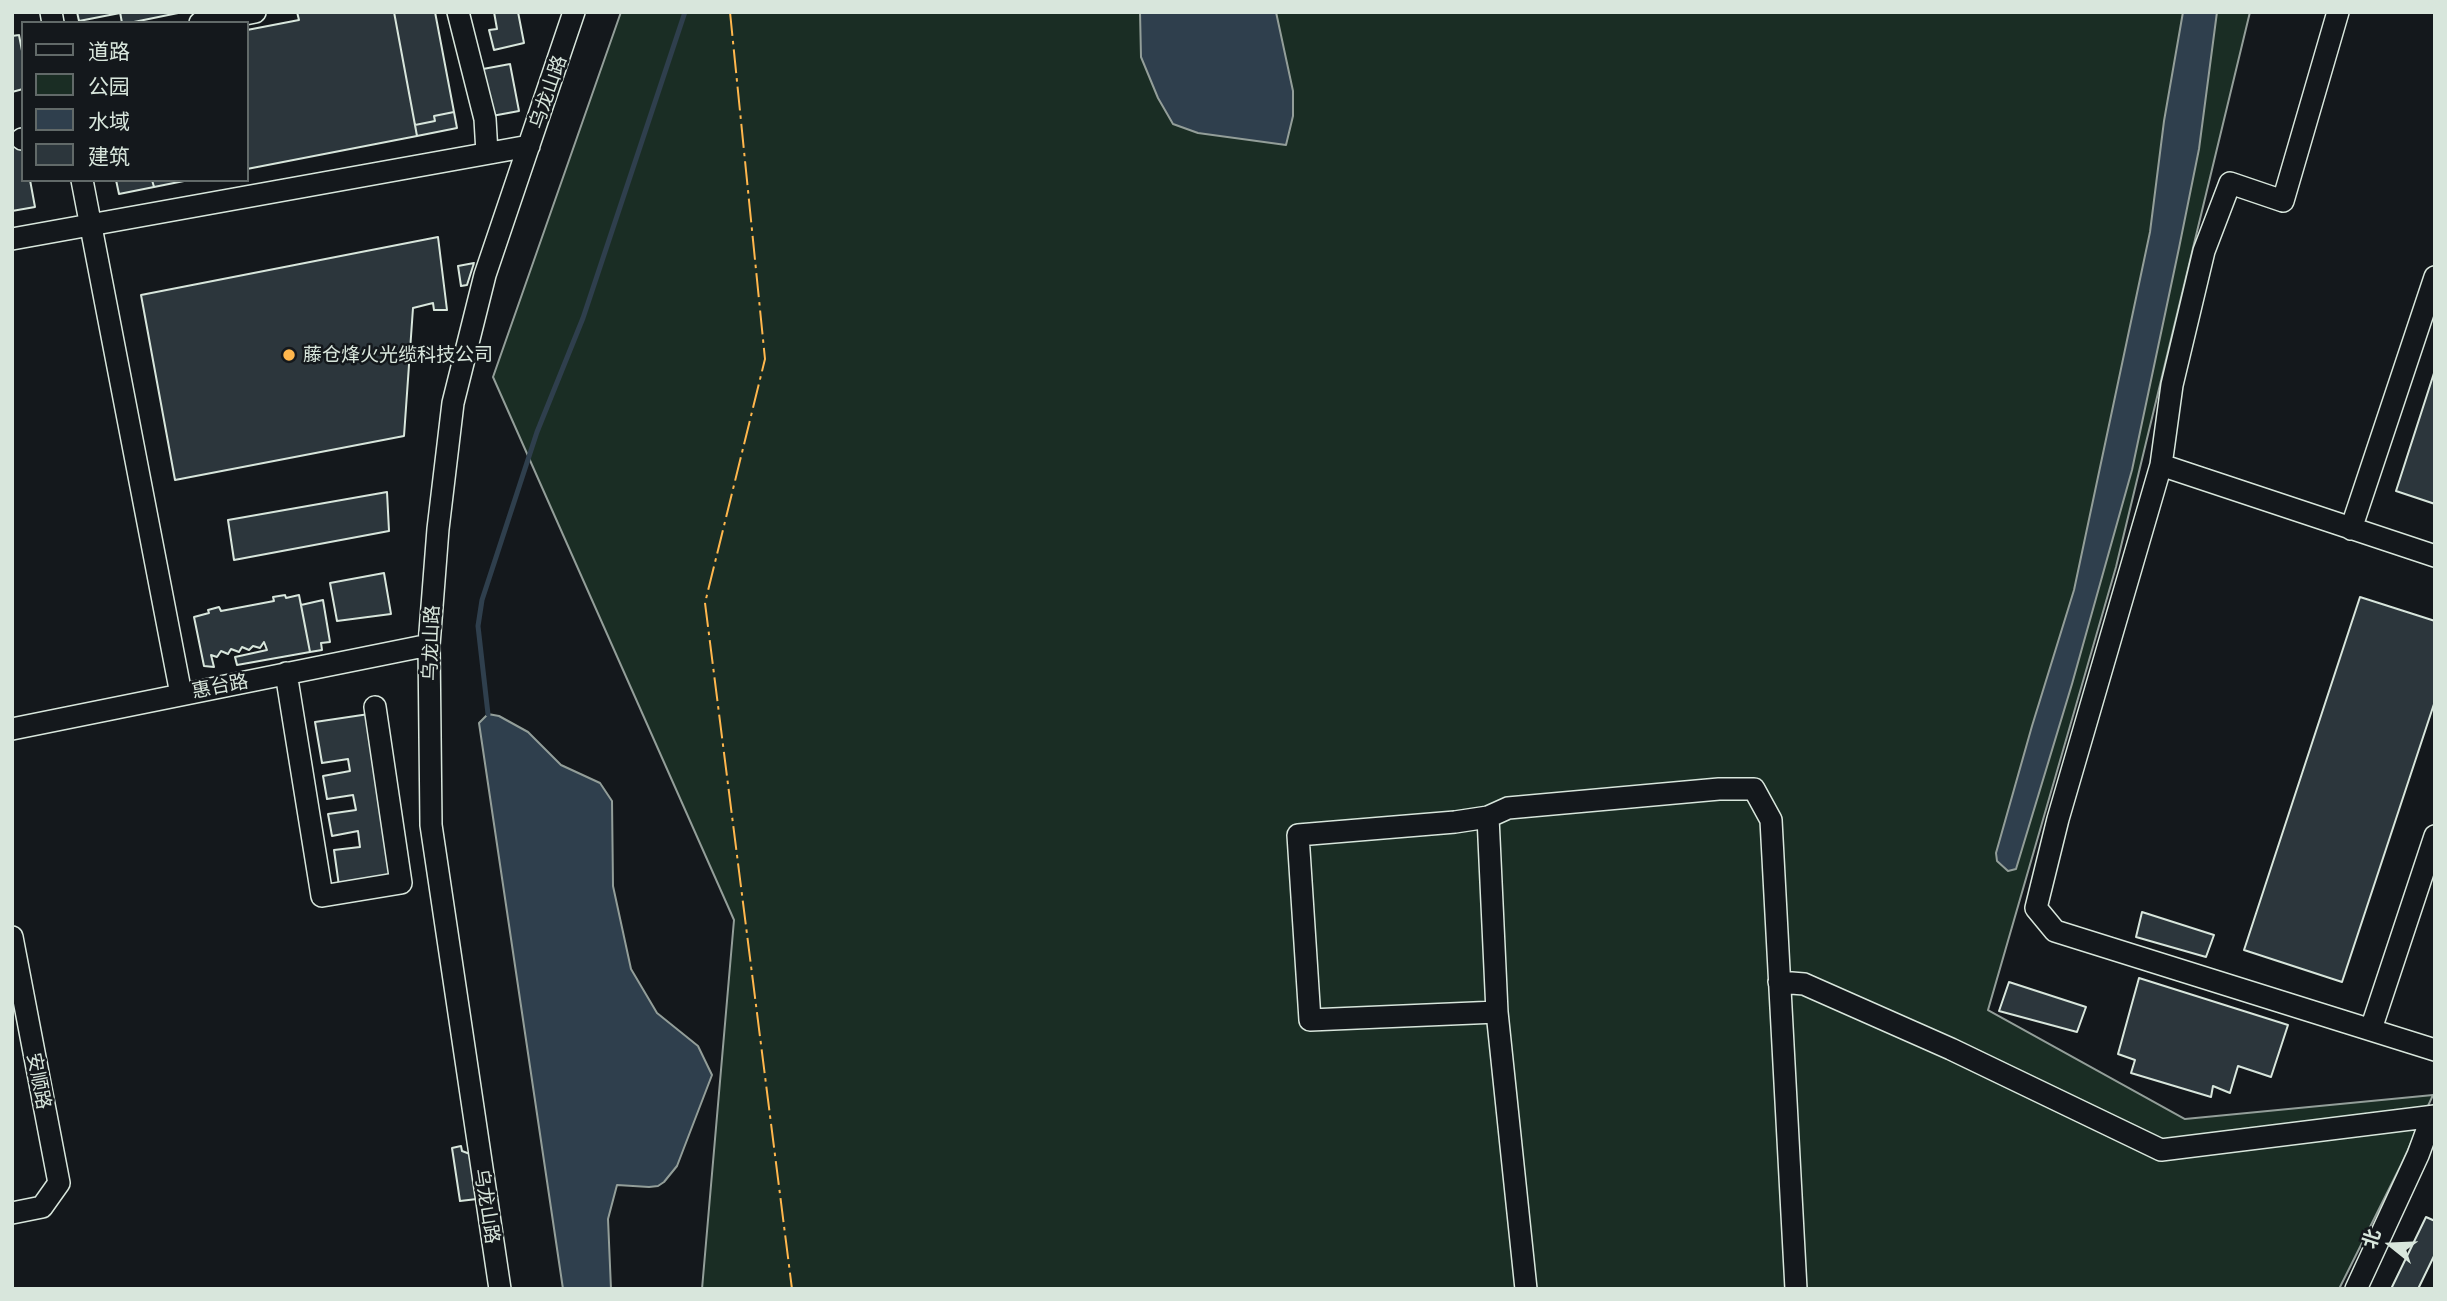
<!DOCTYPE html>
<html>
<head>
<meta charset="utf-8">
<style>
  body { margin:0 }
  #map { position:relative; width:2447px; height:1301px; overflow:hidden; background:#14181c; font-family:Barlow,"Noto Sans SC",sans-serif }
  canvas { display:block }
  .frame { position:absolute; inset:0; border:14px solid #d8e6dc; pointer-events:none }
  .legend { position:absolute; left:21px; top:21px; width:228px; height:161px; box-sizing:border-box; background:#14181c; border:2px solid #626a69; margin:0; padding:9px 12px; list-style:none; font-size:21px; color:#d8e6dc }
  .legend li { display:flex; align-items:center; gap:14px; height:35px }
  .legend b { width:35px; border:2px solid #626a69 }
  .north { position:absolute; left:2356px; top:1210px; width:70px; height:70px; -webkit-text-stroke:5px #14181c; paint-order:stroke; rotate:288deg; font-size:19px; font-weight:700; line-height:28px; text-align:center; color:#d8e6dc }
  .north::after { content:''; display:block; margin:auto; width:24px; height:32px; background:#d8e6dc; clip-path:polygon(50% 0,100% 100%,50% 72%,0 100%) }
</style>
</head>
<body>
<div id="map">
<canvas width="2447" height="1301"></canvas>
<div class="frame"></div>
<ul class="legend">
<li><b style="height:9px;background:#14181c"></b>道路</li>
<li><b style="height:19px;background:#1a2d24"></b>公园</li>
<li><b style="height:19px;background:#2f3f4d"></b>水域</li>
<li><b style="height:19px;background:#2c363c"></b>建筑</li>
</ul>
<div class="north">北</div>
</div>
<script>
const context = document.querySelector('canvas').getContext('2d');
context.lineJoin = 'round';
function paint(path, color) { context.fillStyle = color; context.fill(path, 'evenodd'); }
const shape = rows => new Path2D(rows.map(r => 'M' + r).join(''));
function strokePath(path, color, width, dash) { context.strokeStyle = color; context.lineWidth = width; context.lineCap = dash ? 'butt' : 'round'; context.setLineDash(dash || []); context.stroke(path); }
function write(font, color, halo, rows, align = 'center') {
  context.font = font + ' Barlow,"Noto Sans SC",sans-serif'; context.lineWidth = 5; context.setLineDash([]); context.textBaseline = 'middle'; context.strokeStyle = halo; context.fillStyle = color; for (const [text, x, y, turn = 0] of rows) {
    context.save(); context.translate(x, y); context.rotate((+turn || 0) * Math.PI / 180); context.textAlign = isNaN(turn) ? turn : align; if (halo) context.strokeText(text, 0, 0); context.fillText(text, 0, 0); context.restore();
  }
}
const green = shape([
  [621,12,2250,12,2116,567,1988,1010,2185,1119,2433,1095,2401,1165,2339,1289,702,1289,734,920,493,377,621,12]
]);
const water = shape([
  [1140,12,1276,12,1293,91,1293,116,1286,145,1198,133,1173,124,1158,98,1141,57,1140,12],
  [2183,12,2217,12,2199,149,2179,248,2132,470,2072,684,2016,869,2008,871,1997,861,1996,853,2032,726,2074,590,2150,232,2164,121,2183,12],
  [488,714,499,716,528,732,561,765,600,783,612,801,613,886,631,969,657,1013,698,1046,712,1075,677,1166,664,1182,658,1186,649,1187,617,1185,608,1219,611,1289,563,1289,479,723,488,714]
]);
const stream = shape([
  [488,714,478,626,482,600,537,432,583,318,685,12]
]);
const building = shape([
  [77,12,120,12,120,13,79,21,77,12],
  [120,12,183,12,129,23,122,23,120,12],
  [297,12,394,12,417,136,247,169,247,30,299,20,297,12],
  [394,12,435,12,454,112,434,116,435,121,415,125,394,12],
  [494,12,518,12,524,43,494,50,489,30,497,29,494,12],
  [19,35,23,56,23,89,12,92,12,36,19,35],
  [510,64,519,111,492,116,483,69,510,64],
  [454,112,457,128,417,136,415,125,435,121,434,116,454,112],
  [12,138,23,144,23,180,30,180,35,207,12,211,12,138],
  [116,180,152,180,154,187,119,194,116,180],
  [152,180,189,180,154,187,152,180],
  [438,237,447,310,434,310,433,303,413,308,404,436,175,480,141,295,438,237],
  [474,263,467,285,461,286,458,266,474,263],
  [2435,370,2435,504,2396,491,2435,370],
  [387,492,389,531,234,560,228,520,387,492],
  [384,573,391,614,337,621,330,583,384,573],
  [285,595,286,598,299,595,310,652,237,665,235,657,267,650,264,642,260,648,253,646,249,650,242,647,239,652,231,649,228,654,221,651,217,657,211,655,214,667,204,666,194,617,209,613,208,610,219,607,221,611,274,601,273,597,285,595],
  [2360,597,2435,621,2435,701,2342,982,2244,950,2360,597],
  [323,600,330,642,321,643,322,650,310,652,301,605,323,600],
  [369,714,394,877,339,886,334,850,360,847,358,831,332,836,328,814,356,810,353,795,327,799,323,776,350,771,348,759,322,763,315,722,369,714],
  [2142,912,2214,935,2206,957,2136,937,2142,912],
  [2139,978,2288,1025,2271,1077,2238,1066,2230,1093,2213,1086,2211,1097,2131,1073,2135,1060,2118,1054,2139,978],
  [2009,982,2086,1007,2077,1032,1999,1011,2009,982],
  [461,1146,462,1151,470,1154,477,1199,460,1201,452,1148,461,1146],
  [2426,1217,2435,1221,2435,1254,2418,1289,2391,1289,2426,1217]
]);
const minor = shape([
  [51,12,53,23],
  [458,12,485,119,487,153],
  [2338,12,2283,201,2230,183,2204,251,2172,385,2161,465,2058,819,2036,908,2055,931,2435,1050],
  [200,23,255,12],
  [22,139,23,139],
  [82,180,181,694],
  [12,239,529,146],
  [2161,465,2435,556],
  [2351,529,2435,277],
  [286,673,322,896,401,883,375,707],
  [12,729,429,645],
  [1488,817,1497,1012,1526,1289],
  [12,937,59,1183,42,1207,12,1213],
  [1779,982,1804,984,1951,1049,2161,1150,2435,1116],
  [1497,1012,1310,1020,1298,835,1455,822,1488,817,1508,808,1719,789,1754,789,1771,820,1796,1289],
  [2371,1029,2435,836],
  [500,1289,431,825,429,645,438,529,453,403,485,275,574,12],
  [2356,1289,2418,1155,2432,1117]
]);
const power = shape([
  [730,12,765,359,705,603,792,1289]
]);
const markers = [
  [289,355,7,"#ffb74d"]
];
const streetNames = [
  ["乌龙山路",548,92,-71],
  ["乌龙山路",431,643,-88],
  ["惠台路",220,686,-11],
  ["安顺路",39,1081,79],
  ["乌龙山路",487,1206,81]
];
const poiNames = [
  ["藤仓烽火光缆科技公司",303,355]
];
paint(green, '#1a2d24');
strokePath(green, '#939e99', 2);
paint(water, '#2f3f4d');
strokePath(water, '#939e99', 2);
strokePath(stream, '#2f3f4d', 5);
paint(building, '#2c363c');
strokePath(building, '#d8e6dc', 2);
strokePath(minor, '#d8e6dc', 24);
strokePath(minor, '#14181c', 21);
strokePath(power, '#ffb74d', 2, [24, 5, 3.5, 5]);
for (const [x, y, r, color] of markers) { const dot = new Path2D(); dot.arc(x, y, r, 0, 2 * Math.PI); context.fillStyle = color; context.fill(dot); strokePath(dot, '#14181c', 2.5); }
write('19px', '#d8e6dc', '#14181c', streetNames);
write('19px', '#d8e6dc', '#14181c', poiNames, 'left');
</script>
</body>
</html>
